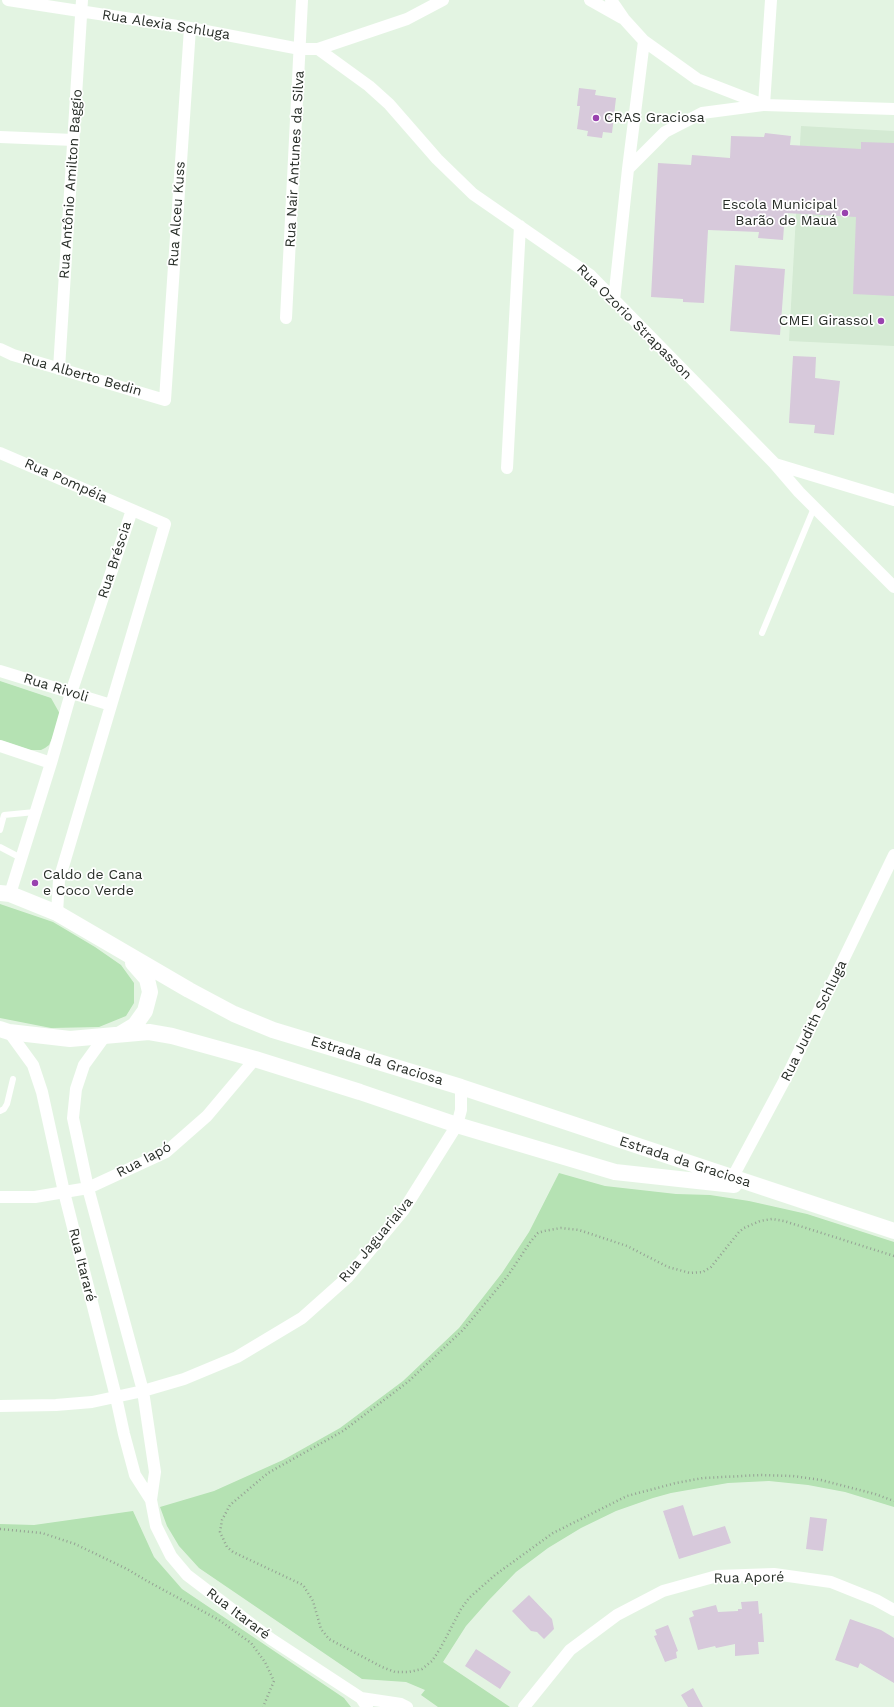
<!DOCTYPE html>
<html>
<head>
<meta charset="utf-8">
<style>
  body { margin:0 }
  canvas { display:block; background:#e3f4e2 }
</style>
</head>
<body>
<canvas width="894" height="1707"></canvas>
<script>
const context = document.querySelector('canvas').getContext('2d');
context.lineJoin = 'round';
function paint(path, color) { context.fillStyle = color; context.fill(path, 'evenodd'); }
const shape = rows => new Path2D(rows.map(r => 'M' + r).join(''));
function strokePath(path, color, width, dash) { context.strokeStyle = color; context.lineWidth = width; context.lineCap = dash ? 'butt' : 'round'; context.setLineDash(dash || []); context.stroke(path); }
function write(font, color, halo, rows, align = 'center') {
  context.font = font + ' "Work Sans",sans-serif'; context.lineWidth = 3.5; context.setLineDash([]); context.textBaseline = 'middle'; context.strokeStyle = halo; context.fillStyle = color; for (const [text, x, y, turn = 0] of rows) {
    context.save(); context.translate(x, y); context.rotate((+turn || 0) * Math.PI / 180); context.textAlign = isNaN(turn) ? turn : align; if (halo) context.strokeText(text, 0, 0); context.fillText(text, 0, 0); context.restore();
  }
}
const built = shape([
  [801,126,894,131,894,346,789,341]
]);
const green = shape([
  [0,681,51,698,60,714,57,728,49,745,45,748,41,750,30,750,0,740],
  [0,904,53,922,95,947,121,965,134,983,134,1003,126,1016,99,1027,51,1028,0,1018],
  [559,1173,605,1186,676,1194,710,1195,749,1201,807,1214,894,1242,894,1507,845,1492,808,1485,769,1481,728,1483,671,1493,653,1498,616,1511,581,1528,548,1548,516,1572,489,1600,466,1626,443,1662,510,1707,438,1707,421,1695,425,1690,406,1682,362,1679,199,1568,179,1546,167,1526,160,1507,214,1491,283,1460,340,1428,403,1381,459,1328,502,1273,529,1232],
  [133,1511,154,1557,182,1589,344,1698,351,1707,0,1707,0,1524,34,1525]
]);
const building = shape([
  [579,88,596,90,595,95,616,98,612,133,603,132,602,138,587,136,588,131,577,129,580,106,577,106],
  [765,133,791,136,790,145,861,149,861,142,894,143,894,296,853,294,856,217,785,213,783,240,758,238,759,232,708,230,704,303,683,302,683,299,651,297,658,163,691,165,692,155,730,158,731,136,764,137],
  [735,265,785,269,780,335,730,331],
  [793,356,816,357,815,378,840,381,834,435,814,433,815,425,789,423],
  [683,1505,693,1536,725,1526,731,1543,679,1559,663,1511],
  [810,1517,827,1519,823,1551,806,1549],
  [529,1595,552,1619,554,1629,544,1639,537,1632,531,1631,512,1611],
  [758,1601,759,1614,762,1613,764,1642,758,1642,759,1654,735,1656,735,1644,716,1648,715,1646,698,1650,689,1618,694,1616,692,1611,716,1605,718,1612,738,1611,738,1609,742,1609,741,1602],
  [850,1619,881,1630,894,1638,894,1683,860,1663,858,1668,835,1660],
  [668,1625,678,1651,676,1652,677,1658,665,1662,654,1636,657,1635,655,1630],
  [476,1649,511,1672,500,1689,465,1666],
  [693,1688,703,1707,688,1707,681,1695]
]);
const path = shape([
  [894,1256,784,1221,772,1219,760,1221,744,1228,739,1232,711,1267,703,1272,690,1273,668,1267,627,1246,579,1230,561,1228,544,1231,538,1233,531,1241,507,1277,463,1330,409,1381,343,1431,268,1473,230,1505,222,1520,220,1532,227,1547,233,1552,303,1585,313,1601,321,1629,329,1639,382,1667,395,1672,409,1672,422,1669,432,1661,440,1649,461,1609,469,1598,495,1575,553,1533,627,1496,676,1483,703,1478,761,1475,793,1476,821,1480,875,1494,894,1501],
  [0,1529,42,1533,75,1544,127,1569,147,1581,219,1620,251,1643,265,1662,274,1681,263,1707]
]);
const lane = shape([
  [762,633,814,508],
  [0,830,4,815,35,812],
  [0,847,21,858],
  [0,1111,4,1109,7,1104,13,1079]
]);
const street = shape([
  [8,0,190,28,300,49,318,49,407,19,443,0],
  [590,0,622,18],
  [611,0,624,19,644,41,697,79,764,105,894,109],
  [318,49,369,86,389,104,437,159,473,194,590,275,774,463,799,492,894,587],
  [764,105,771,0],
  [0,137,74,140],
  [628,169,665,132,702,113,763,105],
  [614,300,628,169,644,41],
  [286,318,302,0],
  [0,349,13,355,165,400,190,28],
  [59,369,82,0],
  [0,453,165,524,59,880,57,913],
  [775,464,894,500],
  [507,468,520,226],
  [0,671,111,705],
  [0,746,51,763],
  [10,894,51,763,71,693,132,510],
  [9,1032,33,1065,42,1092,64,1192,116,1397,124,1434,135,1475,151,1500],
  [105,1036,84,1065,76,1089,73,1118,88,1188,143,1391,155,1472,151,1500,156,1526,171,1556,187,1575,271,1639,361,1698,367,1707],
  [729,1184,790,1070,894,855],
  [0,1197,35,1197,88,1188,166,1152,207,1116,255,1059],
  [0,1406,56,1405,92,1402,143,1391,184,1379,237,1357,302,1318,348,1277,403,1211,457,1125,461,1110,461,1087],
  [361,1698,401,1704,407,1707],
  [524,1707,570,1650,617,1615,663,1591,717,1576,774,1574,831,1582,876,1600,894,1610]
]);
const secondary = shape([
  [0,893,10,894,57,913,189,990,234,1014,273,1030,461,1087,894,1231],
  [0,1029,9,1032,44,1036,70,1039,149,1032,172,1036,255,1059,360,1092,457,1125,615,1172,734,1185],
  [120,1034,135,1025,145,1011,150,992,147,979,133,963]
]);
const markers = [
  [596,118,4,"#9942af"],
  [845,213,4,"#9942af"],
  [881,321,4,"#9942af"],
  [35,883,4,"#9942af"]
];
const streetNames = [
  ["Rua Alexia Schluga",166,25,9],
  ["Rua Nair Antunes da Silva",295,159,-87],
  ["Rua Antônio Amilton Baggio",71,184,-86],
  ["Rua Alceu Kuss",177,214,-86],
  ["Rua Ozorio Strapasson",634,322,45],
  ["Rua Alberto Bedin",82,375,16],
  ["Rua Pompéia",66,481,24],
  ["Rua Bréscia",115,560,-72],
  ["Rua Rivoli",56,688,17],
  ["Rua Judith Schluga",814,1021,-64],
  ["Estrada da Graciosa",377,1061,17],
  ["Rua Iapó",144,1160,-28],
  ["Estrada da Graciosa",685,1162,18],
  ["Rua Jaguariaíva",376,1240,-50],
  ["Rua Itararé",82,1265,76],
  ["Rua Aporé",749,1578,-1],
  ["Rua Itararé",238,1614,37]
];
const poiNames = [
  ["CRAS Graciosa",604,118],
  ["Escola Municipal",837,205,"right"],
  ["Barão de Mauá",837,221,"right"],
  ["CMEI Girassol",873,321,"right"],
  ["Caldo de Cana",43,875],
  ["e Coco Verde",43,891]
];
paint(built, '#d4ead3');
paint(green, '#b5e2b3');
paint(building, '#d7c9db');
strokePath(path, '#95a194', 2.5, [1, 3]);
strokePath(lane, '#fff', 6);
strokePath(street, '#fff', 12);
strokePath(secondary, '#fff', 16);
for (const [x, y, r, color] of markers) { const dot = new Path2D(); dot.arc(x, y, r, 0, 2 * Math.PI); context.fillStyle = color; context.fill(dot); strokePath(dot, '#fff', 1.5); }
write('14px', '#282e28', '#fff', streetNames);
write('14px', '#282e28', '#fff', poiNames, 'left');
</script>
</body>
</html>
